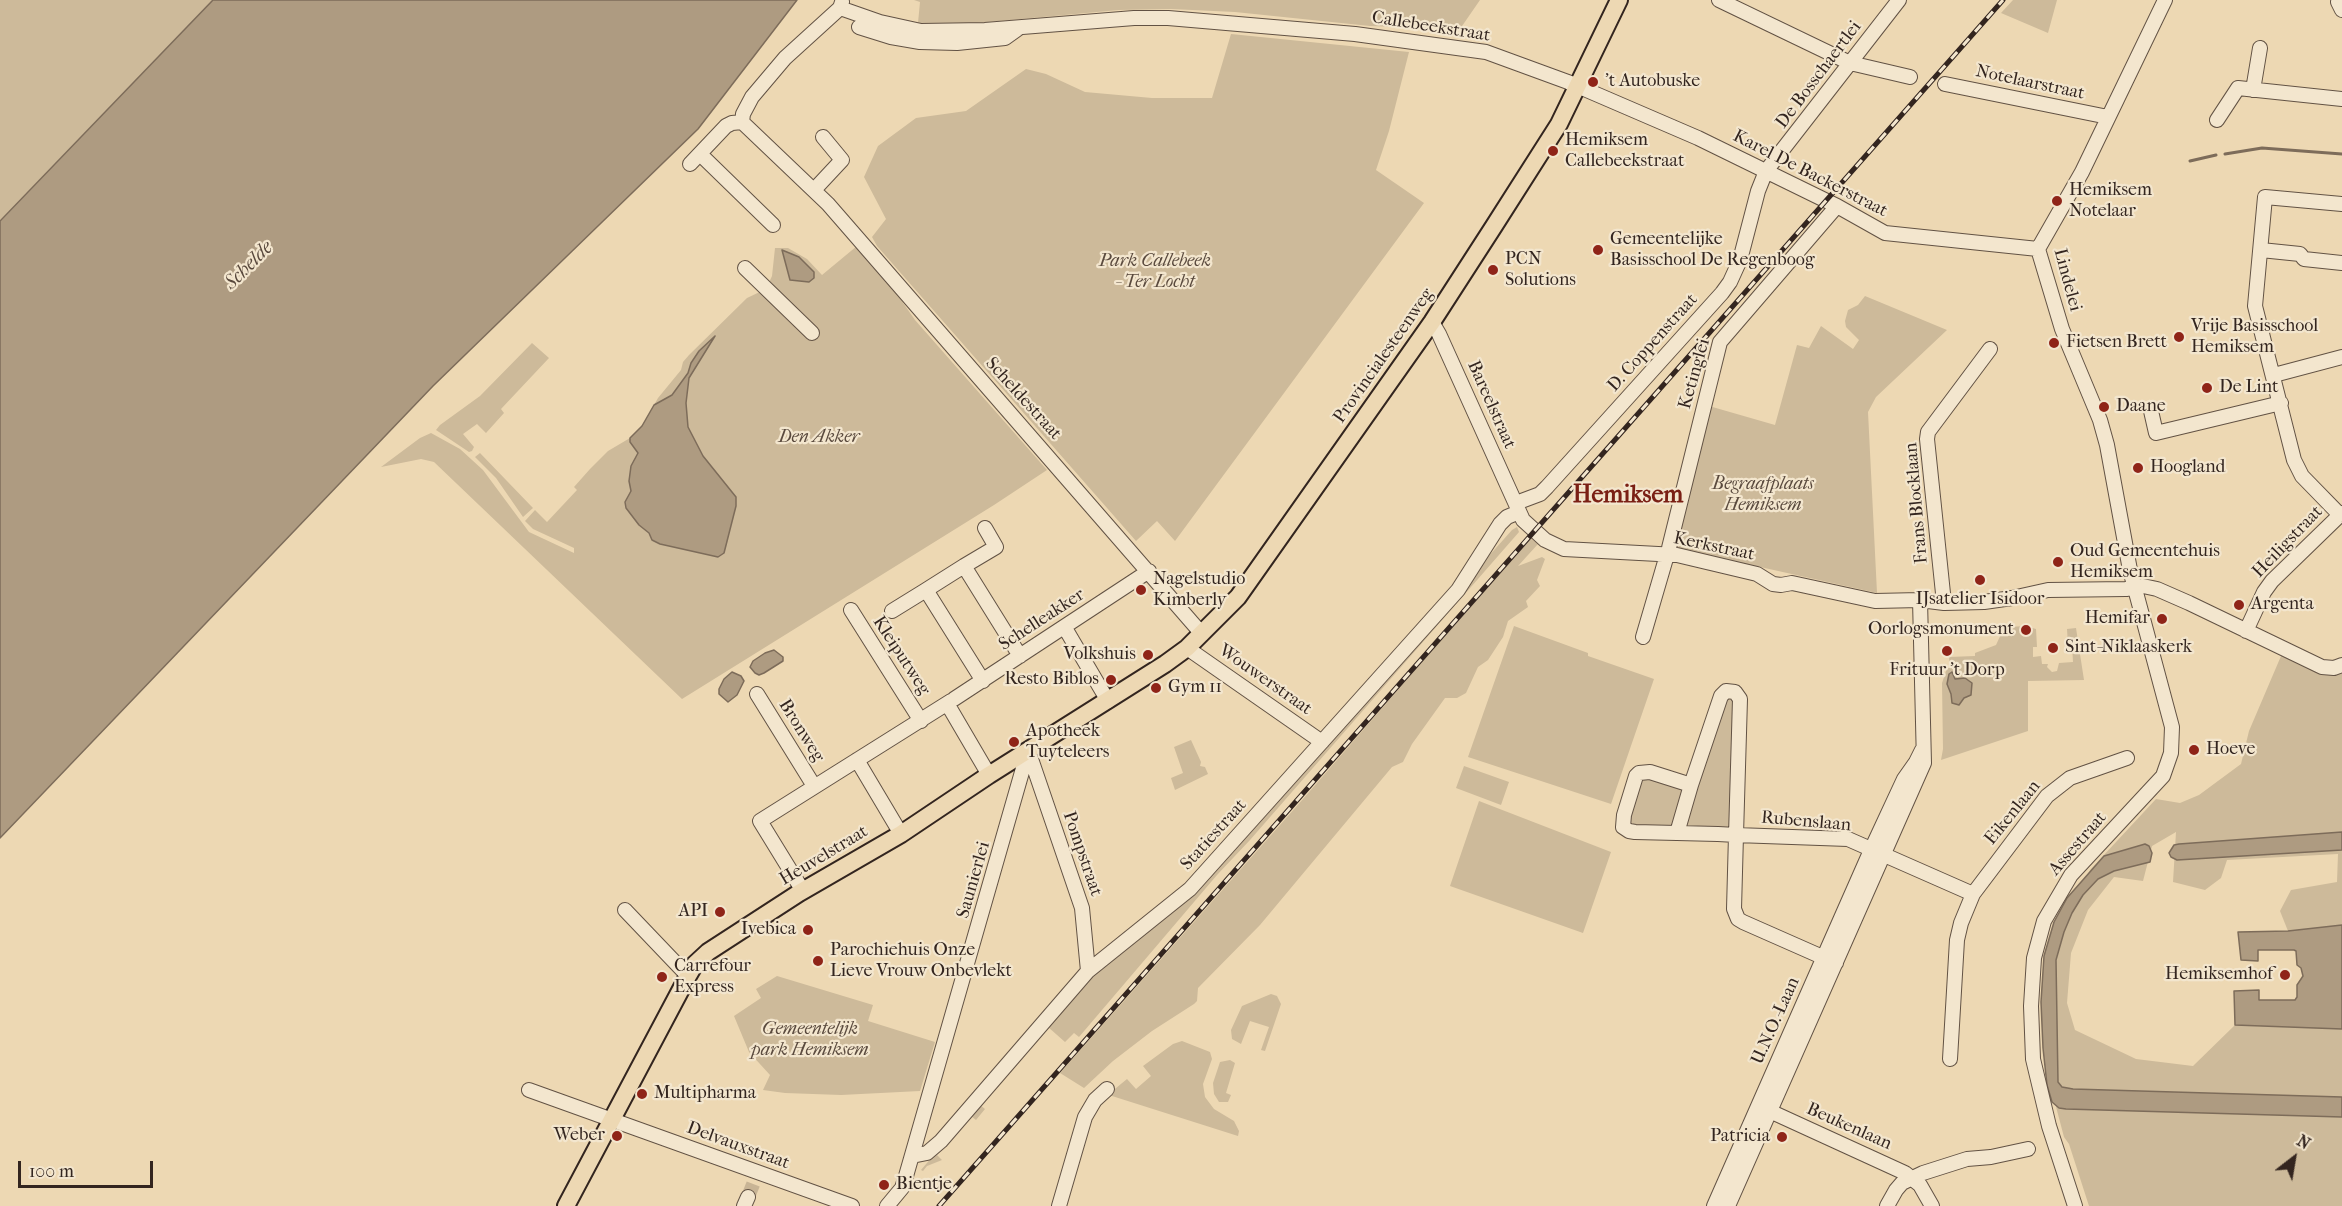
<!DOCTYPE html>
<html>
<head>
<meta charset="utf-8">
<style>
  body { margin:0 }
  #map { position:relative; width:2342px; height:1206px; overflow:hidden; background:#edd8b3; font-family:"IM FELL French Canon",serif }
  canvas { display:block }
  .north { position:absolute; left:2264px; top:1128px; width:60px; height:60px; -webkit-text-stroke:4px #f3e6ce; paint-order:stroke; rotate:31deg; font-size:16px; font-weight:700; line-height:24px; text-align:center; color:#33251f }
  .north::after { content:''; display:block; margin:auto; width:21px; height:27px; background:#33251f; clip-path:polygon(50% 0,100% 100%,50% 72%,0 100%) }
  .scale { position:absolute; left:18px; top:1161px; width:135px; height:27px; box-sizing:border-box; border:3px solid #33251f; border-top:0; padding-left:8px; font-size:18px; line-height:21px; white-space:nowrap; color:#33251f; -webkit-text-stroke:4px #f3e6ce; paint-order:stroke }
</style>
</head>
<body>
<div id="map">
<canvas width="2342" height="1206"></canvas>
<div class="north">N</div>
<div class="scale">100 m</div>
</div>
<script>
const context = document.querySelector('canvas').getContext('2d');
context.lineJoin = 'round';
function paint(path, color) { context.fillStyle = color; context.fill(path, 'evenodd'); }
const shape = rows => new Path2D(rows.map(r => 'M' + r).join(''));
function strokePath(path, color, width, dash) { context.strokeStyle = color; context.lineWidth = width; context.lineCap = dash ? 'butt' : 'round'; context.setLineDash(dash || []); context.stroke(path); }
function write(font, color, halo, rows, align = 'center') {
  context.font = font + ' "IM FELL French Canon",serif'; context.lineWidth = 4.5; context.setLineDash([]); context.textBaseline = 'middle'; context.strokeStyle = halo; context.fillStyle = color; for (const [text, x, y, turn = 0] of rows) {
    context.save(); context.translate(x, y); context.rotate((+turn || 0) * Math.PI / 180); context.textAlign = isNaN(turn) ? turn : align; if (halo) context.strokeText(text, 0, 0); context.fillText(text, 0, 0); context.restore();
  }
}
const green = shape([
  [0,0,213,0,0,220],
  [914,0,1480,0,1460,29,1370,26,1235,12,1171,9,1119,10,966,24,918,23,920,2],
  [2013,0,2057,0,2048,33,2001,13],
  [1231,34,1409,52,1389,131,1376,170,1424,203,1175,541,1157,521,1136,541,877,246,872,237,886,219,864,177,878,146,916,118,966,111,1026,69,1046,74,1085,92,1152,98,1212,98],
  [857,246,885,277,915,320,1047,470,994,505,682,699,434,462,421,459,381,467,420,438,431,433,460,449,483,470,529,532,574,553,574,548,533,529,525,521,535,510,547,522,577,490,574,487,590,469,608,451,630,438,642,426,658,398,681,370,683,362,689,355,747,298,766,289,772,276,775,248,788,248,807,259,822,275],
  [1865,296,1947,330,1876,397,1868,412,1877,593,1675,548,1709,406,1775,425,1797,345,1809,348,1821,326,1853,349,1859,340,1846,327,1845,321,1848,310,1858,305],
  [532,343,549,358,501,409,504,413,486,433,477,424,463,434,474,447,472,451,469,452,436,430,440,425,480,396],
  [480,453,533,508,523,517,496,478,475,457],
  [1517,527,1519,532,1250,840,1217,875,1079,1037,1074,1033,1065,1042,1048,1027,980,1105,985,1109,976,1120,971,1116,937,1155,942,1160,927,1166,923,1171,921,1170,1029,1043,1090,975,1189,892,1512,530],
  [1530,538,1538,544,1518,566,1542,557,1545,559,1537,580,1540,586,1526,601,1528,607,1508,621,1503,637,1488,660,1478,667,1466,693,1457,698,1445,698,1412,744,1403,762,1392,767,1260,925,1198,988,1197,1001,1194,1004,1152,1031,1113,1061,1084,1088,1060,1073,1303,799],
  [1514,626,1588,653,1588,656,1654,679,1611,804,1468,757],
  [2025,626,2036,629,2037,647,2033,647,2033,657,2041,656,2042,664,2048,664,2047,667,2052,672,2057,671,2059,663,2073,662,2072,645,2068,645,2067,629,2076,628,2084,680,2028,681,2028,731,1941,760,1943,749,1942,683,1947,668,1950,668,1949,657,1975,656,1975,653,1996,645,2002,632,2009,627],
  [2284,649,2322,667,2342,665,2342,925,2288,931,2280,911,2291,890,2337,882,2338,854,2227,860,2221,878,2205,890,2173,882,2176,832,2152,846,2143,881,2114,877,2088,910,2071,953,2067,1003,2075,1030,2136,1059,2193,1066,2235,1025,2342,1029,2342,1206,2089,1206,2069,1144,2064,1137,2050,1084,2049,949,2090,870,2156,799,2180,803,2199,795,2241,764,2249,731],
  [1735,692,1736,835,1635,832,1624,815,1636,776,1691,784,1721,696],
  [1191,740,1201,762,1200,766,1205,767,1208,774,1175,790,1171,778,1183,773,1174,747],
  [1464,766,1509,782,1501,805,1456,788],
  [1479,801,1611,852,1583,933,1450,886],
  [777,976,873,1005,868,1021,935,1042,920,1091,841,1095,785,1093,763,1090,770,1075,749,1052,734,1016,761,998,756,989],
  [1271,994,1277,996,1281,1004,1265,1051,1261,1050,1269,1027,1250,1021,1241,1044,1232,1039,1231,1030,1242,1006],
  [1182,1041,1210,1052,1212,1059,1203,1084,1205,1097,1214,1109,1234,1121,1239,1131,1238,1136,1112,1096,1110,1093,1127,1079,1136,1089,1151,1076,1143,1066,1173,1044],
  [1230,1060,1235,1063,1226,1093,1231,1095,1228,1102,1219,1102,1214,1094,1213,1083,1220,1062]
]);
const water = shape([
  [213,0,797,0,698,129,433,386,0,838,0,221,213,0],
  [782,250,799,257,814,272,814,278,809,282,790,280,782,250],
  [715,336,689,378,686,403,688,427,703,456,736,497,736,506,724,553,718,557,660,544,652,540,649,533,639,525,626,508,625,502,631,491,629,481,631,466,638,453,630,442,630,438,642,426,654,405,672,395,688,373,691,363,699,351,715,336],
  [774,650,783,657,783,661,764,673,759,675,755,673,750,667,753,661,765,653,774,650],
  [732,672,741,676,744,681,737,695,728,702,719,694,719,689,724,679,732,672],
  [1952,672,1955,679,1965,678,1972,683,1971,695,1964,698,1959,705,1952,703,1951,694,1947,684,1949,674,1952,672],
  [2342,832,2342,850,2177,860,2171,857,2169,853,2174,845,2179,844,2342,832],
  [2145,844,2149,846,2152,853,2150,862,2114,871,2098,879,2083,895,2072,913,2064,932,2056,960,2058,1082,2062,1087,2073,1089,2342,1097,2342,1117,2066,1109,2059,1108,2052,1102,2047,1085,2043,1048,2041,1002,2044,956,2054,922,2067,898,2104,856,2145,844],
  [2342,925,2342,1029,2235,1025,2234,991,2259,990,2259,1000,2295,1000,2297,997,2297,985,2303,976,2301,968,2297,965,2296,951,2294,950,2258,950,2258,961,2241,960,2238,932,2288,931,2342,925]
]);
const stream = shape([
  [2225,154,2262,148,2342,154],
  [2190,161,2216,155]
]);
const minorTunnel = shape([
  [748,1197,754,1182]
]);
const minor = shape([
  [1719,0,1850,63,1910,77],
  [2338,2,2342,10],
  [840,8,880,22,921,31,985,30,1134,18,1168,18,1355,34,1486,52,1568,82,1698,138,1837,206,1885,233,2038,249],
  [859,27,891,37,920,42,957,43,1005,38,1019,28],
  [1945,84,2108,117],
  [2253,90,2260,48],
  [2217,120,2238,88,2342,99],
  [742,122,828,204,1202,634],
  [742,122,743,114,752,97,785,58,840,8,842,2],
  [700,154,773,225],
  [690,164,726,126,732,123,742,122],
  [814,190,842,160,823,137],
  [2261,250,2300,254,2304,259,2342,263],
  [745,268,812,333],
  [1432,322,1439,334,1523,520,1545,540,1564,549,1677,555,1757,574,1773,584,1781,585,1792,583,1875,601,1920,600,1944,603,1984,602,2012,598,2048,590,2126,589,2143,586,2157,589,2189,603,2322,667,2334,668,2342,665],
  [2274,375,2342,357],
  [2151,411,2156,433,2281,403],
  [1516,503,1540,494,1547,487,1722,293,1730,282,1740,260,1758,191,1766,171,1899,0],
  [2340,515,2302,476,2294,460,2255,306,2265,197,2342,204],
  [964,566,996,547,985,528],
  [1944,603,1927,439,1928,432,1990,349],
  [851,610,921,721],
  [892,611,926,590],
  [1065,628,1108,701],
  [2246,631,2264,592,2272,581,2342,513],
  [1643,637,1669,548,1720,342,1837,206],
  [1187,648,1322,742],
  [983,681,926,590,964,566,1020,656],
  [757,694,814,786],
  [954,699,1149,571],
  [948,705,989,775],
  [1029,753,1082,908,1088,971],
  [857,760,901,834],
  [1677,833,1691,785],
  [803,891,760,821,951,701],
  [625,910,688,976],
  [1836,963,1743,922,1738,919,1734,909,1736,835,1740,699,1735,692,1726,691,1721,696,1691,785,1650,772,1639,773,1636,776,1624,815,1623,827,1629,831,1635,832,1677,833,1718,834,1736,835,1848,839,1973,894],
  [1950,1059,1957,940,1961,923,1973,894,2047,796,2070,778,2127,758],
  [529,1090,852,1206],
  [1763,1108,1905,1173,1920,1185,1932,1206],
  [912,1156,927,1153,941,1141,1088,971,1190,889,1458,590,1500,524,1507,517,1519,512],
  [744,1206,748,1197],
  [887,1206,902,1188,906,1176,1028,751],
  [1059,1206,1085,1117,1095,1100,1107,1089],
  [1714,1206,1871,850,1904,779,1916,762,1922,750],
  [1728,1206,1924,763,1920,600],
  [1887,1206,1896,1190,1902,1183,1923,1173,1967,1159,1991,1157,2028,1149],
  [2075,1206,2049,1126,2033,1059,2031,1006,2034,958,2044,921,2071,875,2163,776,2171,753,2172,727,2130,570,2107,445,2100,420,2062,329,2038,249,2082,172,2165,0]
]);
const major = shape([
  [566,1206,688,976,695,964,708,952,799,893,901,834,989,775,1165,664,1187,648,1238,597,1432,322,1494,226,1559,124,1619,0]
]);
const rail = shape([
  [939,1206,2003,0]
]);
const markers = [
  [1593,82,6,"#8f2418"],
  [1553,151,6,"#8f2418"],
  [2057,201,6,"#8f2418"],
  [1598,250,6,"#8f2418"],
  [1493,270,6,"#8f2418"],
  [2179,337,6,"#8f2418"],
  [2054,343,6,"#8f2418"],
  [2207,388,6,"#8f2418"],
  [2104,407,6,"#8f2418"],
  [2138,468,6,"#8f2418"],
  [2058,562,6,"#8f2418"],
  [1980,580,6,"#8f2418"],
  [1141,590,6,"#8f2418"],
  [2239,605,6,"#8f2418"],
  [2162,619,6,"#8f2418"],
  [2026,630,6,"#8f2418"],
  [2053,648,6,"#8f2418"],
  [1947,651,6,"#8f2418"],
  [1148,655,6,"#8f2418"],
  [1111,680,6,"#8f2418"],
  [1156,688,6,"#8f2418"],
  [1014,742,6,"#8f2418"],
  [2194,750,6,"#8f2418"],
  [720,912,6,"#8f2418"],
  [808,930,6,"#8f2418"],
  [818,961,6,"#8f2418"],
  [2285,975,6,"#8f2418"],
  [662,977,6,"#8f2418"],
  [642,1094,6,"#8f2418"],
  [617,1136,6,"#8f2418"],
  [1782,1137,6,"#8f2418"],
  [884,1185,6,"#8f2418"]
];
const streetNames = [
  ["Callebeekstraat",1431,27,9],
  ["De Bosschaertlei",1819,75,-53],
  ["Notelaarstraat",2030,83,12],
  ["Karel De Backerstraat",1810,174,27],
  ["Lindelei",2067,280,75],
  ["D. Coppenstraat",1653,343,-48],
  ["Provincialesteenweg",1384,356,-55],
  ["Ketinglei",1695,374,-74],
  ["Scheldestraat",1023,399,48],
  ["Bareelstraat",1491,405,66],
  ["Frans Blocklaan",1917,503,-95],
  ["Heiligstraat",2288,542,-46],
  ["Kerkstraat",1714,547,12],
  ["Schelleakker",1042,620,-33],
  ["Kleiputweg",901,656,57],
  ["Wouwerstraat",1265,680,35],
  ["Bronweg",801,731,58],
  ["Eikenlaan",2013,813,-51],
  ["Rubenslaan",1806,822,5],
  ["Statiestraat",1214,835,-48],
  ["Assestraat",2078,844,-49],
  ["Pompstraat",1082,854,71],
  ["Heuvelstraat",824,856,-31],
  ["Saunierlei",974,880,-74],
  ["U.N.O.-Laan",1776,1021,-66],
  ["Beukenlaan",1849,1127,24],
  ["Delvauxstraat",738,1146,20]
];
const poiNames = [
  ["'t Autobuske",1605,82],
  ["Hemiksem",1565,141],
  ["Callebeekstraat",1565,162],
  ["Hemiksem",2069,191],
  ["Notelaar",2069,212],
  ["Gemeentelijke",1610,240],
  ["Basisschool De Regenboog",1610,261],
  ["PCN",1505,260],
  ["Solutions",1505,281],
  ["Vrije Basisschool",2191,327],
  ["Hemiksem",2191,348],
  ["Fietsen Brett",2066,343],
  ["De Lint",2219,388],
  ["Daane",2116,407],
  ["Hoogland",2150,468],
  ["Oud Gemeentehuis",2070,552],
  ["Hemiksem",2070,573],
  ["Nagelstudio",1153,580],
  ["Kimberly",1153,601],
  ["IJsatelier Isidoor",1980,600,"center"],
  ["Argenta",2251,605],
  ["Hemifar",2150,619,"right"],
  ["Oorlogsmonument",2014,630,"right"],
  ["Sint-Niklaaskerk",2065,648],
  ["Volkshuis",1136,655,"right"],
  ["Frituur 't Dorp",1947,671,"center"],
  ["Resto Biblos",1099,680,"right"],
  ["Gym 11",1168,688],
  ["Apotheek",1026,732],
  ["Tuyteleers",1026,753],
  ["Hoeve",2206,750],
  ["API",708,912,"right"],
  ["Ivebica",796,930,"right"],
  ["Parochiehuis Onze",830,951],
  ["Lieve Vrouw Onbevlekt",830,972],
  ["Carrefour",674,967],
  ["Express",674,988],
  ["Hemiksemhof",2273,975,"right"],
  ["Multipharma",654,1094],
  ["Weber",605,1136,"right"],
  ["Patricia",1770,1137,"right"],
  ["Bientje",896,1185]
];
const parkNames = [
  ["Park Callebeek",1155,262],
  ["- Ter Locht",1155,283],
  ["Den Akker",819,438],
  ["Begraafplaats",1763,485],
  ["Hemiksem",1763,506],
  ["Gemeentelijk",810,1030],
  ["park Hemiksem",810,1051]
];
const waterNames = [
  ["Schelde",249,266,-45]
];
const districtNames = [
  ["Hemiksem",1628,496]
];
paint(green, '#cdba9a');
paint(water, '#ae9b81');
strokePath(water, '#7d6c5a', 1.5);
strokePath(stream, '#7d6c5a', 3);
strokePath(minorTunnel, '#c8b495', 14, [14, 7]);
strokePath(minor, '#625244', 16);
strokePath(major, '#33251f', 20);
strokePath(minor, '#f3e6ce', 14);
strokePath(major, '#edd8b3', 16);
strokePath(rail, '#33251f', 5);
strokePath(rail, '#f3e6ce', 3, [9]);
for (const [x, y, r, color] of markers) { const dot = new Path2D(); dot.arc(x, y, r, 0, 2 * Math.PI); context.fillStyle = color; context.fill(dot); strokePath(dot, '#f3e6ce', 2); }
write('18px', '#33251f', '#f3e6ce', streetNames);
write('18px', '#33251f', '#f3e6ce', poiNames, 'left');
write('italic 18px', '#5a4a3e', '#f3e6ce', parkNames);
write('italic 20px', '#58483c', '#f3e6ce', waterNames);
write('bold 24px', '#7a1f14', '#f3e6ce', districtNames);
</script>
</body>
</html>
